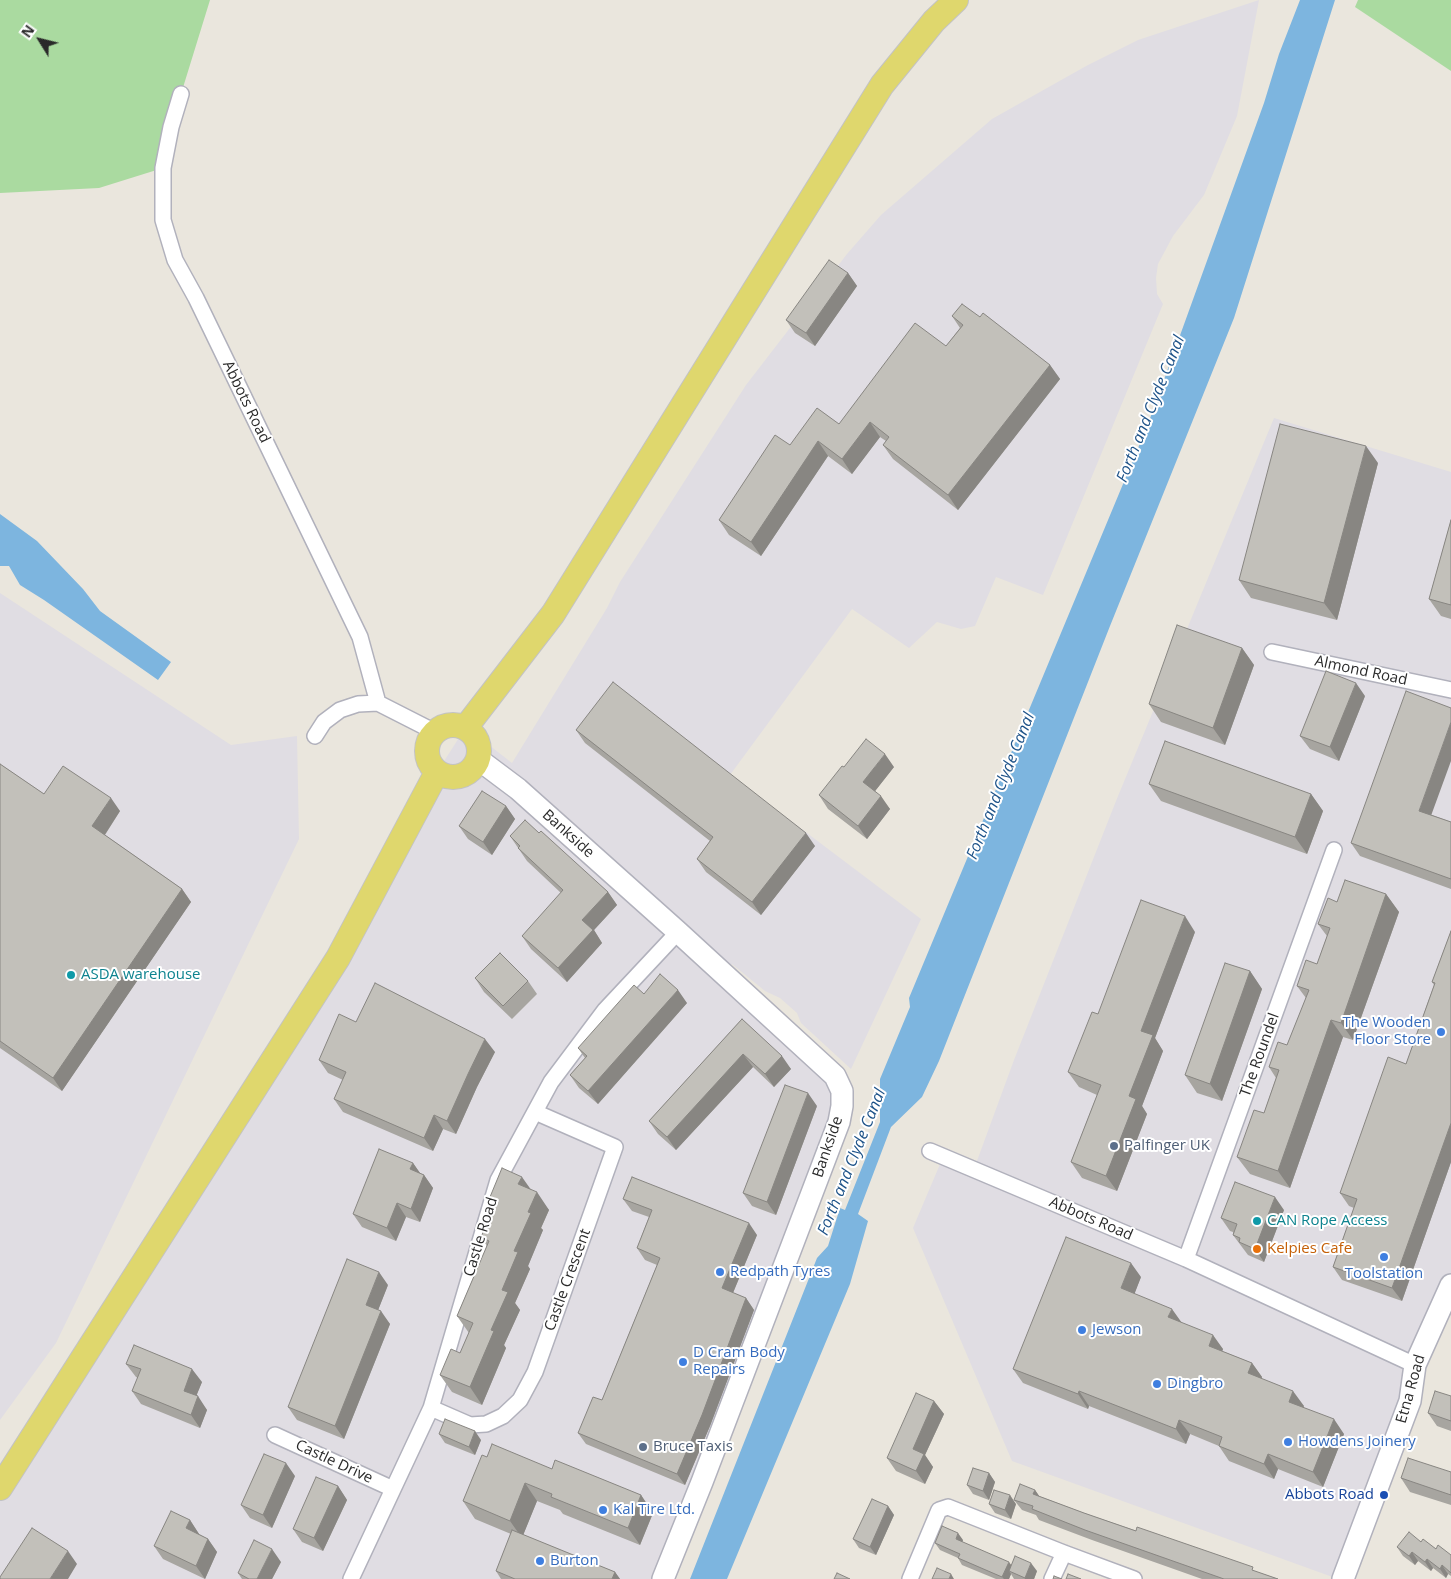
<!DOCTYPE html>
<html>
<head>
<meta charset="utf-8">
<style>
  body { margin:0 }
  #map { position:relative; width:1451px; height:1579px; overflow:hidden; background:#eae6dd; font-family:"Open Sans",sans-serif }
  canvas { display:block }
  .north { position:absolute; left:15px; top:15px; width:50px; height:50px; -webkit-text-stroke:4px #fff; paint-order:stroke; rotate:306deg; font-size:14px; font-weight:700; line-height:20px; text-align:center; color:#2a2a2a }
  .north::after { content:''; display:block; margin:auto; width:18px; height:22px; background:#2a2a2a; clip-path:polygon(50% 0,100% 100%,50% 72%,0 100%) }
</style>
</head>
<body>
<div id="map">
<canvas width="1451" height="1579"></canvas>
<div class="north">N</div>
</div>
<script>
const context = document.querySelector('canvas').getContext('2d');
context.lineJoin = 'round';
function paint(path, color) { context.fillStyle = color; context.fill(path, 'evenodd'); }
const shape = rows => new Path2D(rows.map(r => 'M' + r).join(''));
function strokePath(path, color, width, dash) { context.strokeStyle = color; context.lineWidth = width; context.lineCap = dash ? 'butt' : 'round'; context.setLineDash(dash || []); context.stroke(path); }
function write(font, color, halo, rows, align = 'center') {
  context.font = font + ' "Open Sans",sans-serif'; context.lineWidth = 4; context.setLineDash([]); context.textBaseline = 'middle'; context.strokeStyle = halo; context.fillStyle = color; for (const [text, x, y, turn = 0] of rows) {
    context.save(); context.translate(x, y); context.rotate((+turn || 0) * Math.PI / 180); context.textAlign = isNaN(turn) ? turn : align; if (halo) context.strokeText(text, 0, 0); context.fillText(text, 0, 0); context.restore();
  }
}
const industrial = shape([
  [1259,0,1237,116,1204,195,1173,236,1158,264,1156,278,1157,294,1163,304,1043,595,996,577,975,626,961,629,937,622,909,648,852,609,730,775,921,919,851,1069,801,1023,797,1013,780,998,765,991,732,964,723,974,842,1091,663,1579,0,1579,0,1488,338,958,437,772,466,727,512,763,607,608,620,582,746,385,847,254,881,215,992,119,1047,88,1088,65,1138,40],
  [1274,418,1451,472,1451,1285,1338,1579,1012,1461,913,1228,943,1157,974,1169,1014,1060,1116,801],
  [0,593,231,745,297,736,299,839,56,1343,0,1420]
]);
const green = shape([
  [0,0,210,0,181,94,163,168,99,188,0,193],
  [1358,0,1451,0,1451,71,1355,7]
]);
const water = shape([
  [1300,0,1335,0,1234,318,1110,626,939,1061,922,1097,891,1127,858,1214,868,1221,850,1284,727,1579,690,1579,817,1258,828,1246,840,1208,845,1210,880,1122,880,1079,910,1007,909,998,1148,424,1264,103,1279,54],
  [0,514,37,541,83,589,100,611,171,662,158,680,44,600,20,585,9,566,0,566]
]);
const street = shape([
  [181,94,171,127,163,168,163,220,175,260,196,298,360,637,378,703],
  [1272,652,1451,690],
  [315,736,324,722,340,710,358,704,378,703,435,732],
  [930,1151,1186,1259,1415,1365],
  [1186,1259,1334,850],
  [431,1408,470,1425,486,1424,503,1416,520,1400,535,1372,615,1147,535,1112],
  [275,1435,393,1489],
  [351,1579,431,1408,498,1180,551,1082,605,1010,678,932],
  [910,1579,939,1510,948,1507,1064,1553,1134,1579],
  [1052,1579,1064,1553]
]);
const secondary = shape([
  [478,759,518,789,678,932,835,1076,842,1091,842,1106,839,1122,702,1482,663,1579],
  [1343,1579,1410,1401,1415,1365,1451,1285]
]);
const primary = shape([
  '427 751a26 26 0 1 1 52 0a26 26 0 1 1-52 0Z',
  [466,727,553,614,882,85,934,21,956,0],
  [0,1488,338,958,437,772]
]);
const wall = shape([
  [848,273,857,286,815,346,795,333,786,320],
  [952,316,980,317,1050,365,1060,379,958,510,893,459,883,445,886,441,880,437,852,474,828,456,761,556,729,535,719,520,790,445,839,424,946,346,960,328],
  [1378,463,1337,620,1251,598,1239,580],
  [1451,520,1451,619,1441,616,1429,599],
  [1242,648,1254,665,1225,745,1161,722,1149,704],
  [1365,696,1339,761,1310,749,1300,736],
  [576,730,815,846,761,915,706,872,697,859,710,841,585,743],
  [0,764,44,794,120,811,105,835,182,889,191,902,62,1091,0,1048],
  [844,767,894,767,875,791,890,809,867,839,828,809,819,795],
  [1149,784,1311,794,1323,811,1307,854,1161,801],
  [506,806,515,819,492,855,468,839,459,826],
  [1432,815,1451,822,1451,889,1360,856,1351,843],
  [539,833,608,892,617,905,594,930,602,943,567,982,531,949,522,936,561,893,527,861,510,836],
  [1386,894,1399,912,1353,1040,1343,1037,1290,1188,1250,1174,1237,1157,1264,1113,1276,1078,1269,1067,1287,1045,1306,998,1297,986,1317,964,1327,936,1318,924,1337,902],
  [1451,931,1451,1162,1402,1301,1342,1280,1333,1267,1354,1208,1349,1206,1340,1193,1406,1064,1434,985,1432,982],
  [1195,932,1155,1038,1163,1051,1142,1106,1147,1114,1117,1191,1082,1178,1071,1162,1097,1095,1079,1087,1068,1072,1098,1014],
  [1250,971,1262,989,1222,1101,1197,1093,1185,1075],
  [475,978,528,981,537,994,512,1019,484,992],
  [644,994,687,1003,598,1104,579,1088,570,1075,585,1058,578,1048],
  [742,1019,791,1069,774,1087,753,1067,676,1150,658,1134,649,1121],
  [356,1022,495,1052,477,1087,456,1134,443,1129,433,1151,343,1112,334,1099,343,1080,328,1073,319,1060],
  [817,1106,776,1215,752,1206,743,1193],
  [413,1163,420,1173,424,1175,433,1188,420,1222,406,1217,396,1241,362,1227,353,1214],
  [531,1190,549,1210,541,1228,543,1230,528,1266,530,1269,515,1303,520,1310,504,1345,506,1348,482,1405,452,1392,440,1375,460,1353,469,1333,457,1316,487,1246,481,1237,495,1204,490,1197],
  [623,1199,757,1235,733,1293,746,1298,754,1310,710,1426,685,1485,586,1444,578,1433,602,1400,657,1265,645,1260,637,1248,649,1217,632,1211],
  [1284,1210,1264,1262,1248,1255,1233,1235,1233,1232,1230,1231,1221,1218],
  [1141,1277,1134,1294,1182,1323,1223,1349,1222,1351,1252,1363,1262,1377,1261,1379,1304,1406,1303,1407,1344,1434,1323,1487,1278,1469,1274,1479,1229,1461,1219,1446,1190,1434,1186,1444,1089,1406,1088,1409,1023,1383,1013,1369],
  [388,1285,378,1310,390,1324,344,1439,297,1420,288,1407],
  [126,1364,202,1382,196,1396,207,1410,200,1428,141,1404,132,1391,138,1378,136,1377],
  [1451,1396,1451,1431,1437,1426,1428,1413],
  [934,1401,944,1414,925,1455,933,1467,925,1484,896,1471,887,1458],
  [439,1434,481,1440,475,1455,445,1443],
  [487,1457,552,1469,641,1495,653,1513,640,1545,563,1514,560,1510,537,1501,523,1535,615,1572,620,1579,501,1579,496,1571,511,1534,475,1519,463,1501],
  [1451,1472,1451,1505,1410,1492,1401,1478],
  [989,1473,995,1482,989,1500,973,1494,967,1485],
  [295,1476,272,1528,250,1518,241,1505],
  [338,1486,347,1500,323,1551,302,1542,293,1529],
  [1035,1490,1039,1496,1084,1513,1278,1579,1202,1579,1092,1540,1039,1520,1036,1515,1022,1510,1014,1500],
  [989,1504,1016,1504,1011,1519,995,1513],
  [888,1506,894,1515,876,1555,859,1548,853,1539],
  [190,1520,199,1534,208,1539,217,1552,205,1579,163,1559,154,1546],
  [963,1540,962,1542,1011,1565,1037,1571,1034,1579,1014,1579,1011,1574,1009,1579,996,1579,962,1565,958,1558,940,1550,935,1543],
  [1421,1542,1451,1555,1451,1576,1448,1574,1446,1578,1433,1568,1431,1571,1418,1561,1415,1565,1403,1556,1397,1547],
  [281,1562,272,1579,242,1579,238,1573]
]);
const shadedWall = shape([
  [848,273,857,286,815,346,806,333],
  [1050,365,1060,379,958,510,948,495],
  [870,422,880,437,852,474,842,459],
  [818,441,828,456,761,556,751,542],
  [1366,446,1378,463,1337,620,1324,603],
  [1242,648,1254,665,1225,745,1213,728],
  [1356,683,1365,696,1339,761,1330,747],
  [1451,722,1451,761,1428,824,1419,811],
  [885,754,894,767,872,795,863,782],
  [1311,794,1323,811,1307,854,1295,837],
  [881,796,890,809,867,839,858,826],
  [111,798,120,811,102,839,92,826],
  [506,806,515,819,492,855,483,842],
  [806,833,815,846,761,915,752,902],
  [182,889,191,902,62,1091,53,1078],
  [608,892,617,905,594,930,602,943,567,982,558,968,582,920],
  [1386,894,1399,912,1353,1040,1341,1023],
  [1185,916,1195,932,1155,1038,1163,1051,1142,1106,1147,1114,1117,1191,1106,1176,1141,1031],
  [1250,971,1262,989,1222,1101,1210,1084],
  [678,990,687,1003,598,1104,588,1091],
  [1331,1020,1343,1037,1290,1188,1278,1171],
  [485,1039,495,1052,477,1087,456,1134,447,1121,468,1074],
  [743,1054,753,1067,676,1150,667,1137],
  [782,1056,791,1069,774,1087,765,1074],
  [808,1093,817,1106,776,1215,767,1202],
  [434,1115,443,1129,433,1151,424,1138],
  [1451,1123,1451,1162,1402,1301,1392,1288],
  [413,1163,422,1176,410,1169],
  [424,1175,433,1188,420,1222,411,1209],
  [522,1177,534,1194,518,1184],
  [537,1192,549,1210,541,1228,543,1230,528,1266,530,1269,515,1303,520,1310,504,1345,506,1348,482,1405,470,1387,491,1330,502,1290,514,1251,528,1212],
  [1275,1197,1284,1210,1264,1262,1255,1249],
  [397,1203,406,1217,396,1241,387,1228],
  [749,1223,757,1235,730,1300,722,1288],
  [1131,1263,1141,1277,1131,1303,1121,1288],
  [379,1272,388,1285,375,1318,366,1305],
  [746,1298,754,1310,710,1426,685,1485,677,1474],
  [1172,1309,1182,1323,1168,1317],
  [381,1311,390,1324,344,1439,335,1426],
  [1213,1335,1223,1349,1219,1360,1209,1346],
  [1252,1363,1262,1377,1258,1388,1248,1373],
  [192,1369,202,1382,193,1404,184,1391],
  [1079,1391,1089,1406,1088,1409,1078,1394],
  [1293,1391,1304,1406,1299,1416,1289,1402],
  [198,1396,207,1410,200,1428,191,1415],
  [934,1401,944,1414,925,1455,933,1467,925,1484,916,1471,913,1449],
  [1334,1419,1344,1434,1323,1487,1313,1472],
  [1179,1420,1190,1434,1186,1444,1176,1429],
  [475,1431,481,1440,475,1455,469,1447],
  [1268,1454,1278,1469,1274,1479,1264,1464],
  [286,1463,295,1476,272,1528,263,1515],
  [989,1473,995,1482,989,1500,983,1491],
  [525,1483,537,1501,522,1538,510,1521],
  [338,1486,347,1500,323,1551,314,1538],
  [1035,1490,1042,1500,1033,1494],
  [641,1495,653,1513,640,1545,628,1528],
  [1010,1495,1016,1504,1011,1519,1005,1510],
  [888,1506,894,1515,876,1555,870,1547],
  [190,1520,199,1534,195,1541,186,1528],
  [958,1533,963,1540,961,1546,956,1539],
  [208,1539,217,1552,205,1579,196,1566],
  [272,1549,281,1562,272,1579,257,1579],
  [68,1551,77,1564,68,1579,50,1579],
  [1412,1552,1418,1561,1415,1565,1409,1556],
  [1427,1559,1433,1568,1431,1571,1425,1562],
  [1009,1562,1014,1569,1009,1571,1011,1574,1009,1579,1004,1579,1002,1577],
  [1031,1563,1037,1571,1034,1579,1025,1579,1025,1578],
  [1442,1565,1448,1574,1446,1578,1440,1569],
  [615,1572,620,1579,612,1579],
  [951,1574,954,1579,949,1579]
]);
const building = shape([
  [829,260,848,273,806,333,786,320,829,260],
  [962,304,980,317,983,313,1050,365,948,495,883,445,889,437,870,422,842,459,818,441,751,542,719,520,775,435,790,445,817,408,839,424,915,323,946,346,963,325,952,316,962,304],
  [1280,424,1366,446,1324,603,1239,580,1280,424],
  [1451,520,1451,605,1429,599,1451,520],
  [1177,625,1242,648,1213,728,1149,704,1177,625],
  [1326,671,1356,683,1330,747,1300,736,1326,671],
  [613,682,806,833,752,902,697,859,713,837,576,730,613,682],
  [1406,691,1451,708,1451,722,1419,811,1451,822,1451,879,1351,843,1406,691],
  [866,739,885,754,863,782,881,796,858,826,819,795,842,766,844,767,866,739],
  [1165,741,1311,794,1295,837,1149,784,1165,741],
  [0,764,44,794,63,766,111,798,92,826,182,889,53,1078,0,1041,0,764],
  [482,791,506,806,483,842,459,826,482,791],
  [525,820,539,833,541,831,608,892,582,920,593,930,558,968,522,936,563,890,518,848,520,846,510,836,525,820],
  [1345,880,1386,894,1341,1023,1331,1020,1278,1171,1237,1157,1254,1110,1264,1113,1279,1070,1269,1067,1278,1042,1287,1045,1309,990,1297,986,1306,960,1317,964,1330,928,1318,924,1328,898,1337,902,1345,880],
  [1141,900,1185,916,1141,1031,1153,1035,1129,1096,1136,1099,1106,1176,1071,1162,1101,1085,1068,1072,1092,1012,1098,1014,1141,900],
  [1451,931,1451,1123,1392,1288,1333,1267,1357,1199,1340,1193,1388,1057,1406,1064,1435,983,1432,982,1451,931],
  [500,953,528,981,503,1006,475,978,500,953],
  [1225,963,1250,971,1210,1084,1185,1075,1225,963],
  [660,974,678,990,588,1091,570,1075,587,1056,578,1048,634,985,644,994,660,974],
  [375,983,485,1039,468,1074,447,1121,434,1115,424,1138,334,1099,346,1072,319,1060,339,1014,356,1022,375,983],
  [742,1019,782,1056,765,1074,743,1054,667,1137,649,1121,742,1019],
  [785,1085,808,1093,767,1202,743,1193,785,1085],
  [379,1149,413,1163,410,1169,424,1175,411,1209,397,1203,387,1228,353,1214,379,1149],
  [502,1168,522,1177,518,1184,537,1192,528,1212,531,1213,514,1251,518,1252,502,1290,508,1292,491,1330,494,1331,470,1387,440,1375,451,1349,460,1353,473,1323,457,1316,489,1241,481,1237,497,1199,490,1197,502,1168],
  [632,1177,749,1223,722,1288,746,1298,702,1415,677,1474,578,1433,593,1397,602,1400,660,1258,637,1248,652,1210,623,1199,632,1177],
  [1235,1182,1275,1197,1255,1249,1239,1242,1240,1238,1233,1235,1237,1224,1221,1218,1235,1182],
  [1066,1237,1131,1263,1121,1288,1172,1309,1168,1317,1213,1335,1209,1346,1252,1363,1248,1373,1293,1391,1289,1402,1334,1419,1313,1472,1268,1454,1264,1464,1219,1446,1222,1437,1179,1420,1176,1429,1079,1391,1078,1394,1013,1369,1066,1237],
  [347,1259,379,1272,366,1305,381,1311,335,1426,288,1407,347,1259],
  [134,1345,192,1369,184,1391,198,1396,191,1415,132,1391,141,1369,126,1364,134,1345],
  [1435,1391,1451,1396,1451,1421,1428,1413,1435,1391],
  [916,1393,934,1401,913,1449,924,1454,916,1471,887,1458,916,1393],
  [445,1419,475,1431,469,1447,439,1434,445,1419],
  [492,1444,552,1469,555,1460,641,1495,628,1528,551,1497,552,1494,525,1483,510,1521,463,1501,482,1455,487,1457,492,1444],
  [264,1454,286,1463,263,1515,241,1505,264,1454],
  [1408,1458,1451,1472,1451,1495,1401,1478,1408,1458],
  [973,1468,989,1473,983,1491,967,1485,973,1468],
  [316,1477,338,1486,314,1538,293,1529,316,1477],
  [1020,1484,1035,1490,1033,1494,1084,1513,1136,1531,1137,1527,1253,1567,1252,1570,1278,1579,1224,1579,1085,1530,1032,1509,1033,1506,1014,1500,1020,1484],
  [994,1490,1010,1495,1005,1510,989,1504,994,1490],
  [872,1499,888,1506,870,1547,853,1539,872,1499],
  [171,1511,190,1520,186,1528,208,1539,196,1566,154,1546,171,1511],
  [942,1526,958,1533,956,1539,1009,1562,1002,1577,958,1558,960,1554,935,1543,942,1526],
  [32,1528,68,1551,50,1579,0,1579,0,1577,32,1528],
  [512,1530,615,1572,612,1579,515,1579,496,1571,512,1530],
  [1409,1532,1421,1542,1423,1539,1436,1549,1438,1545,1451,1555,1451,1573,1442,1565,1440,1569,1427,1559,1425,1562,1412,1552,1409,1556,1397,1547,1409,1532],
  [254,1540,272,1549,257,1579,249,1579,238,1573,254,1540],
  [1015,1556,1031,1563,1025,1578,1009,1571,1015,1556],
  [937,1568,951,1574,949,1579,932,1579,937,1568],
  [837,1573,850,1579,834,1579,837,1573],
  [1068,1574,1081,1579,1066,1579,1068,1574],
  [1054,1576,1062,1579,1053,1579,1054,1576]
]);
const markers = [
  [71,975,5,"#0f9aa8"],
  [1441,1032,5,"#3f7fe0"],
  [1114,1146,5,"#5c6f8a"],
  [1257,1221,5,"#0f9aa8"],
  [1257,1249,5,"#e8710a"],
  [1384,1257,5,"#3f7fe0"],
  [720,1272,5,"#3f7fe0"],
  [1082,1330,5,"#3f7fe0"],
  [683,1362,5,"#3f7fe0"],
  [1157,1384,5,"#3f7fe0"],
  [1288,1442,5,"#3f7fe0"],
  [643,1447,5,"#5c6f8a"],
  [1384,1495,5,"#1a4fb4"],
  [603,1510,5,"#3f7fe0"],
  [540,1561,5,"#3f7fe0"]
];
const streetNames = [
  ["Abbots Road",246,402,64],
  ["Almond Road",1361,671,12],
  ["Bankside",568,834,42],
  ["The Roundel",1260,1055,-70],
  ["Bankside",828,1147,-71],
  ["Abbots Road",1091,1219,23],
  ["Castle Road",481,1237,-73],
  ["Castle Crescent",568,1280,-70],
  ["Etna Road",1411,1389,-74],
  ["Castle Drive",334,1462,25]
];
const cultureNames = [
  ["ASDA warehouse",81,975],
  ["CAN Rope Access",1267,1221]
];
const shopNames = [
  ["The Wooden",1431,1023,"right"],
  ["Floor Store",1431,1040,"right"],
  ["Redpath Tyres",730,1272],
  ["Toolstation",1384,1274,"center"],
  ["Jewson",1092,1330],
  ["D Cram Body",693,1353],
  ["Repairs",693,1370],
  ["Dingbro",1167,1384],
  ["Howdens Joinery",1298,1442],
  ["Kal Tire Ltd.",613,1510],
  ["Burton",550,1561]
];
const serviceNames = [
  ["Palfinger UK",1124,1146],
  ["Bruce Taxis",653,1447]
];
const foodNames = [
  ["Kelpies Cafe",1267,1249]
];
const transitNames = [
  ["Abbots Road",1374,1495]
];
const waterNames = [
  ["Forth and Clyde Canal",1151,409,-68],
  ["Forth and Clyde Canal",1001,786,-68],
  ["Forth and Clyde Canal",852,1162,-68]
];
paint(industrial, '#e0dde3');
paint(green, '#aadaa0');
paint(water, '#7db5df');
strokePath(street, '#b1b1bc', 18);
strokePath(secondary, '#b1b1bc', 24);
strokePath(primary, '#c3c3c3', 26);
strokePath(street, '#fff', 15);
strokePath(secondary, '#fff', 21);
strokePath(primary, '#dfd76d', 24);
paint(wall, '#a7a5a0');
paint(shadedWall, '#888682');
paint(building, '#c2c0ba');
strokePath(building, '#888682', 1);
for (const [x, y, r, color] of markers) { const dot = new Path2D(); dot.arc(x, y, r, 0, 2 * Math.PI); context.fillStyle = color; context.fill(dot); strokePath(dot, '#fff', 2); }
write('15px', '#2a2a2a', '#fff', streetNames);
write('15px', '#0d838f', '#fff', cultureNames, 'left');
write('15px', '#366cbe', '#fff', shopNames, 'left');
write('15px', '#4e5e75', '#fff', serviceNames, 'left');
write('15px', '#c56008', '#fff', foodNames, 'left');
write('15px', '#164399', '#fff', transitNames, 'right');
write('italic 16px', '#1e5389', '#fff', waterNames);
</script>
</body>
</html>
